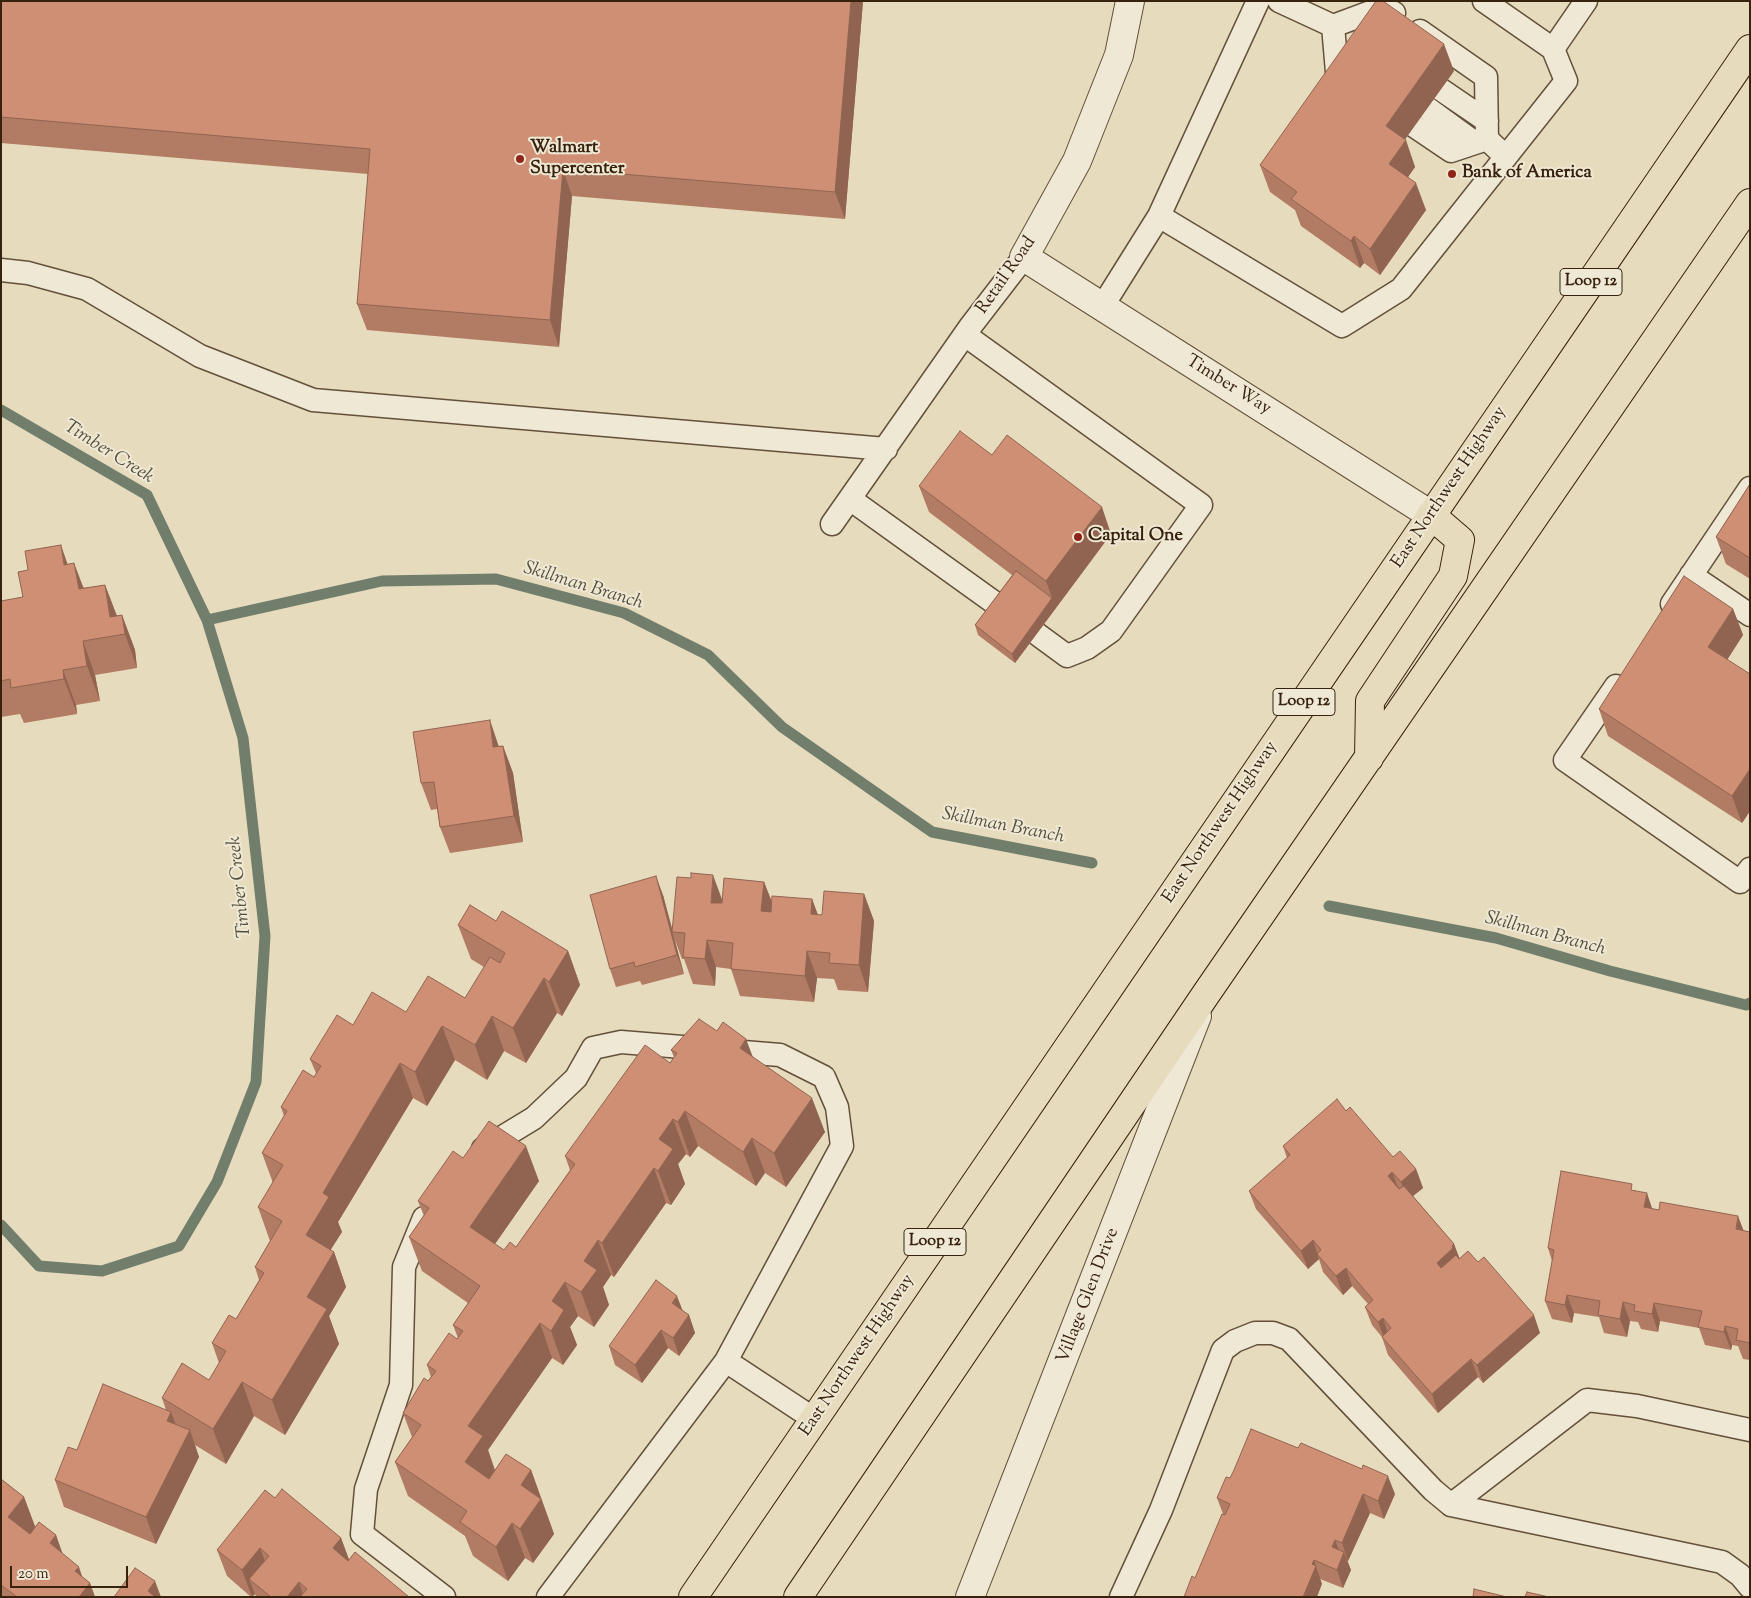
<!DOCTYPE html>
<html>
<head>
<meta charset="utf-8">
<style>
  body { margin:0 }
  #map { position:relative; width:1751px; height:1598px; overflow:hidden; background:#e7dbbd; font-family:"Sorts Mill Goudy",serif }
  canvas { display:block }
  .frame { position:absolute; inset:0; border:2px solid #37220e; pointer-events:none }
  .scale { position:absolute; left:10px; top:1566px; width:118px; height:22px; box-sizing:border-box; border:2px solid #37220e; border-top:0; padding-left:6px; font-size:15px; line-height:18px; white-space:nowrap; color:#37220e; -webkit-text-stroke:4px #efe8d4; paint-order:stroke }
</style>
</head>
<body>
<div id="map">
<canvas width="1751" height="1598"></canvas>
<div class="frame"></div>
<div class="scale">20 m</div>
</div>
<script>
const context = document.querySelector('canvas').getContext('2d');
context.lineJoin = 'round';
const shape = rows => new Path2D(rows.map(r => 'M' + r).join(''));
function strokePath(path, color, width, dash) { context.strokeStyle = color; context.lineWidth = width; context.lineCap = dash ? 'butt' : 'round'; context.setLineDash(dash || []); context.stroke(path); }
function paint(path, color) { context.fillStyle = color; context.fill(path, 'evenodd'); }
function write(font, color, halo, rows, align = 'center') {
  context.font = font + ' "Sorts Mill Goudy",serif'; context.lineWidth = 4; context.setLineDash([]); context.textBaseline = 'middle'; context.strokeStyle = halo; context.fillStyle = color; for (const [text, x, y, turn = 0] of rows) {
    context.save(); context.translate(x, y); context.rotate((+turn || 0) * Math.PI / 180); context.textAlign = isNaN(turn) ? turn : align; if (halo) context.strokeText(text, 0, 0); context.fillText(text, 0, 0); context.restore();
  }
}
const stream = shape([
  [1,410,147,495,207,620,243,738,265,936,256,1082,217,1182,179,1246,102,1271,39,1266,1,1225],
  [207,620,382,581,496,579,624,613,708,655,782,727,932,832,1092,863],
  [1329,906,1496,938,1610,971,1746,1005,1750,1003]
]);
const service = shape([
  [1258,1,1159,216,1342,326,1401,289,1566,81,1553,49,1484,1],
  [1279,1,1333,26,1384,7,1394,13],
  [1333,26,1337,72,1348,81],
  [1420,31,1486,77,1487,139,1506,157],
  [1553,49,1586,1],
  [1440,89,1487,121],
  [1427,108,1475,143],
  [1414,126,1451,151,1487,139],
  [1,270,28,273,87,289,200,356,313,400,886,449],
  [1102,307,1159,216],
  [965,335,1201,505,1111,631,1087,648,1067,656,1037,634],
  [850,499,999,606],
  [832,524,970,327,1024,257],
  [1691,575,1750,615],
  [1672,604,1750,488],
  [1616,686,1565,760,1740,882,1750,869],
  [483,1149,534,1118,576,1078,593,1048,621,1042,780,1055,824,1077,837,1107,842,1146,726,1361,548,1597],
  [424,1218,404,1267,401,1385,366,1489,362,1534,444,1597],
  [726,1361,814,1419],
  [1451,1505,1587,1400,1637,1406,1750,1430],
  [1121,1597,1161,1510,1223,1350,1235,1341,1255,1333,1273,1333,1289,1339,1433,1490,1451,1505,1722,1562,1740,1575,1750,1587]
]);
const minor = shape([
  [1130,1,1119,55,1077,161,1024,257,1431,515],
  [970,1597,1197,1016]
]);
const primary = shape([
  [1369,758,1370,701,1453,576,1460,540,1431,515],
  [693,1597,1750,49],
  [798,1597,1206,994,1750,203]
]);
const wall = shape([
  [1,1,863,1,845,219,572,196,559,347,367,330,357,304,368,174,1,143],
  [1454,71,1405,139,1415,167,1408,177,1426,210,1380,275,1364,263,1360,268,1301,226,1295,210,1270,192,1260,165],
  [992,455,1111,534,1015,663,978,635,975,625,1012,575,929,512,919,486],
  [1750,484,1750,579,1726,564,1716,537],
  [68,564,84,588,105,585,117,616,122,615,135,650,137,668,95,675,100,701,76,705,77,714,24,723,20,714,1,717,1,601,23,597],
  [1733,609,1743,635,1727,660,1750,674,1750,811,1742,823,1608,736,1599,709],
  [499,746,503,746,513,773,523,842,450,853,440,827,437,809,431,810,421,783],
  [764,882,772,902,812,899,818,915,822,915,864,894,874,921,868,992,838,990,834,979,817,978,814,1002,740,996,731,969,716,967,715,986,693,984,684,959,682,959,675,940,684,974,642,985,640,981,616,987,610,969,663,895,672,930,722,900],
  [496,921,568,951,580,985,562,1016,557,1013,526,1063,504,1051,487,1080,455,1060,427,1106,413,1098,338,1222,342,1232,330,1250,334,1252,346,1287,329,1316,339,1344,285,1435,254,1416,226,1464,195,1445,199,1457,156,1544,64,1507,55,1480,77,1450,166,1410,162,1398,209,1380,219,1363,212,1343,236,1319,259,1280,255,1267,270,1241,258,1207,273,1183,262,1153,284,1116,281,1107,314,1077,316,1073,310,1059,353,1025,465,998,484,967,471,959,458,925],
  [671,1050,753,1057,825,1132,786,1187,765,1173,756,1186,698,1146,690,1157,686,1154,678,1164,685,1184,671,1205,666,1203,614,1277,611,1275,603,1287,609,1305,594,1327,578,1316,570,1327,577,1345,563,1365,552,1358,488,1450,495,1470,531,1470,554,1534,533,1563,525,1558,508,1581,473,1556,465,1536,408,1496,395,1462,412,1437,403,1413,431,1377,427,1365,458,1338,453,1325,468,1303,422,1271,409,1237,424,1216,418,1201,463,1158,539,1181,495,1244,504,1250,516,1247,570,1170,565,1156,670,1063,674,1057],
  [1346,1111,1393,1157,1416,1169,1423,1188,1413,1196,1454,1244,1459,1259,1540,1333,1483,1383,1478,1377,1438,1413,1388,1355,1382,1337,1372,1325,1365,1307,1368,1304,1352,1286,1343,1295,1323,1272,1319,1259,1308,1269,1256,1209,1249,1191,1287,1158,1283,1146],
  [1635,1190,1652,1209,1750,1232,1750,1360,1743,1359,1738,1346,1732,1345,1731,1350,1705,1345,1699,1328,1660,1321,1658,1332,1641,1329,1638,1322,1630,1321,1627,1337,1604,1333,1599,1317,1574,1313,1572,1323,1552,1319,1545,1301,1552,1261,1548,1248],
  [683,1311,689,1315,695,1333,679,1356,668,1348,642,1383,615,1365,609,1346],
  [1230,1478,1395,1494,1384,1519,1370,1513,1348,1561,1347,1561,1351,1570,1343,1588,1320,1579,1322,1584,1195,1578,1223,1514,1217,1498],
  [1,1479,24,1497,35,1527,56,1535,62,1554,82,1577,90,1583,95,1597,1,1597],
  [275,1498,341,1538,349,1560,409,1597,256,1597,255,1594,251,1597,227,1576,217,1550]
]);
const shadedWall = shape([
  [851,1,863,1,845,219,835,192],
  [1444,44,1454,71,1396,152,1386,126],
  [1406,140,1415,167,1399,190,1389,164],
  [563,169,572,196,559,347,550,320],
  [1416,183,1426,210,1380,275,1370,249],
  [1354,236,1364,263,1360,268,1351,241],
  [1102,507,1111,534,1015,663,1012,654,1052,598,1046,581],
  [61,545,73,580,64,565],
  [74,563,87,597,79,589],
  [105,585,118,619,110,617],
  [1733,609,1743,635,1718,674,1708,647],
  [122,615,135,650,137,668,125,634],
  [83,641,95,675,100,701,87,666],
  [63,670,76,705,77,714,64,679],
  [490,720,499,747,493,747],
  [503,746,513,773,523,842,514,816],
  [1750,769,1750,811,1742,823,1732,796],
  [713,875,723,902,721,929,711,903],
  [656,876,663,895,673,932,672,932,684,974,677,955],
  [764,882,774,908,771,938,761,911],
  [864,894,874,921,868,992,859,965],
  [812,899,822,926,811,914],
  [707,940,716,967,715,986,705,959],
  [568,951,580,985,562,1016,549,982],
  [807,951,817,978,814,1002,805,976],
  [544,978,557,1013,526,1063,513,1028],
  [492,1016,504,1051,487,1080,475,1045],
  [442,1026,455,1060,427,1106,415,1072],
  [746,1039,759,1073,740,1048],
  [400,1063,413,1098,338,1222,342,1232,318,1270,306,1235,323,1193],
  [812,1098,825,1132,786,1187,774,1153],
  [685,1111,698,1146,690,1157,678,1122],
  [673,1119,686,1154,678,1164,685,1184,671,1205,658,1171,659,1139],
  [752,1138,765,1173,756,1186,743,1152],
  [526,1146,539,1181,483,1261,470,1227],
  [654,1168,666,1203,614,1277,602,1243],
  [1416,1169,1423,1188,1408,1200,1401,1182],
  [1392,1172,1399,1190,1388,1176],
  [1647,1193,1653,1211,1644,1207],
  [1738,1216,1745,1234,1736,1229],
  [598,1240,611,1275,603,1287,609,1305,594,1327,581,1292,584,1261],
  [1313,1240,1318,1256,1317,1254,1319,1259,1308,1269,1301,1251],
  [1454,1244,1461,1262,1443,1281,1437,1263],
  [334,1252,346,1287,329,1316,339,1344,285,1435,272,1400,307,1297],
  [1346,1268,1352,1286,1343,1295,1336,1276],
  [565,1282,578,1316,570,1327,577,1345,563,1365,551,1331,552,1301],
  [1567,1295,1574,1313,1572,1323,1565,1305],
  [677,1296,684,1314,672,1303],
  [1623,1302,1630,1321,1627,1337,1620,1319],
  [1654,1303,1660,1321,1658,1332,1652,1314],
  [689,1315,695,1333,679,1356,673,1338],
  [1534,1315,1540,1333,1483,1383,1477,1365],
  [1383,1318,1389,1337,1385,1340,1378,1322],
  [540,1323,552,1358,488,1450,495,1471,477,1497,465,1462,468,1426],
  [1725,1326,1732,1345,1731,1350,1724,1332],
  [661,1330,668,1348,642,1383,635,1365],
  [1471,1359,1478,1377,1438,1413,1432,1394],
  [242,1382,254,1416,226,1464,213,1429],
  [171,1412,181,1439,167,1421],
  [190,1430,199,1457,156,1544,146,1517],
  [531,1470,554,1534,533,1563,520,1529,521,1485],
  [1388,1476,1395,1494,1384,1519,1378,1501],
  [1363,1494,1370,1513,1348,1561,1342,1543],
  [24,1497,42,1545,8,1517],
  [512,1523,525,1558,508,1581,496,1547],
  [56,1535,73,1583,50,1543],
  [341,1538,351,1565,333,1548],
  [1335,1540,1342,1558,1344,1552,1351,1570,1343,1588,1337,1570,1332,1547],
  [260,1548,270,1575,249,1579,255,1594,252,1597,242,1570],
  [1314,1560,1322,1584,1317,1597,1303,1597,1312,1564],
  [79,1567,86,1588,90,1583,95,1597,79,1597,75,1571],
  [155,1581,161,1597,150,1597,148,1591],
  [299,1582,304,1597,287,1597]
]);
const building = shape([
  [1,1,851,1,835,192,563,169,550,320,357,304,370,149,1,117,1,1],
  [1376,1,1383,1,1444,44,1386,126,1406,140,1389,164,1416,183,1370,249,1354,236,1351,241,1291,199,1297,192,1260,165,1376,1],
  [960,431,992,455,1007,435,1102,507,1046,581,919,486,960,431],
  [1750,484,1750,558,1716,537,1750,484],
  [61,545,64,565,74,563,79,589,105,585,110,617,122,615,125,634,83,641,87,666,63,670,64,679,11,688,10,679,1,681,1,601,23,597,18,572,28,570,25,551,61,545],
  [1016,571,1052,598,1012,654,975,625,1016,571],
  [1684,576,1733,609,1708,647,1750,674,1750,769,1732,796,1599,709,1684,576],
  [490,720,493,747,503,746,514,816,440,827,434,782,421,783,413,732,490,720],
  [691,873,713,875,711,903,722,903,724,878,764,882,761,911,771,912,772,896,812,899,811,914,822,915,824,891,864,894,859,965,829,963,830,953,807,951,805,976,731,969,733,943,707,940,705,959,683,957,685,933,672,932,677,877,691,878,691,873],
  [656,876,677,955,635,967,634,962,610,969,590,895,656,876],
  [470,905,496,921,502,911,568,951,549,982,544,978,513,1028,492,1016,475,1045,442,1026,415,1072,400,1063,323,1193,329,1197,306,1235,334,1252,307,1297,327,1309,272,1400,242,1382,213,1429,162,1398,182,1363,209,1380,226,1351,212,1343,229,1315,236,1319,264,1273,255,1267,282,1221,258,1207,283,1165,262,1153,287,1111,281,1107,303,1070,314,1077,321,1066,310,1059,337,1015,353,1025,372,992,406,1012,428,976,465,998,490,957,500,963,505,953,458,925,470,905],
  [699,1019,717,1031,723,1022,746,1039,740,1048,812,1098,774,1153,752,1138,743,1152,685,1111,678,1122,673,1119,659,1139,673,1149,658,1171,654,1168,602,1243,598,1240,584,1261,597,1270,581,1292,565,1282,552,1301,564,1310,551,1331,540,1323,468,1426,483,1436,465,1462,489,1479,506,1454,531,1470,521,1485,541,1499,520,1529,512,1523,496,1547,460,1522,467,1511,395,1462,421,1425,403,1413,424,1378,428,1381,436,1371,427,1365,449,1333,457,1339,463,1331,453,1325,480,1286,409,1237,429,1208,418,1201,453,1151,463,1158,489,1121,526,1146,470,1227,504,1250,510,1242,516,1247,575,1164,565,1156,645,1045,670,1063,677,1053,671,1050,699,1019],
  [1337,1099,1346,1111,1350,1107,1393,1157,1400,1151,1416,1169,1401,1182,1392,1172,1388,1176,1399,1189,1404,1186,1454,1244,1452,1246,1453,1248,1437,1263,1441,1268,1456,1255,1459,1259,1468,1251,1478,1262,1484,1257,1534,1315,1477,1365,1471,1359,1432,1394,1382,1337,1391,1328,1383,1318,1378,1322,1365,1307,1373,1300,1346,1268,1336,1276,1317,1254,1321,1250,1313,1240,1301,1251,1249,1191,1290,1155,1283,1146,1337,1099],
  [1561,1171,1632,1184,1631,1190,1647,1193,1644,1207,1659,1210,1660,1202,1738,1216,1736,1229,1750,1232,1750,1343,1736,1340,1738,1329,1725,1326,1724,1332,1698,1327,1702,1311,1654,1303,1652,1314,1634,1311,1635,1305,1623,1302,1620,1319,1598,1315,1600,1301,1567,1295,1565,1305,1545,1301,1554,1250,1548,1248,1561,1171],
  [656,1280,677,1296,672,1303,689,1315,673,1338,661,1330,635,1365,609,1346,656,1280],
  [103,1384,171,1412,167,1421,190,1430,146,1517,55,1480,68,1447,77,1450,103,1384],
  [1251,1429,1298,1448,1301,1443,1362,1469,1363,1465,1388,1476,1378,1501,1363,1494,1342,1543,1335,1540,1332,1547,1344,1552,1337,1570,1314,1560,1312,1564,1316,1566,1303,1597,1184,1597,1192,1576,1195,1578,1222,1514,1225,1515,1230,1504,1217,1498,1226,1477,1230,1478,1234,1470,1251,1429],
  [1,1479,24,1497,8,1517,30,1534,39,1522,56,1535,50,1543,79,1567,75,1571,90,1583,79,1597,17,1597,1,1585,1,1479],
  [282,1489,341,1538,333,1548,348,1561,355,1552,409,1597,300,1597,307,1589,299,1582,287,1597,271,1597,249,1579,269,1556,260,1548,242,1570,217,1550,265,1490,275,1498,282,1489],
  [135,1568,155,1581,148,1591,155,1597,114,1597,135,1568],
  [1474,1589,1507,1597,1473,1597,1474,1589],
  [1527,1592,1549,1597,1525,1597,1527,1592]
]);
const markers = [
  [520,159,5,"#8f2418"],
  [1452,174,5,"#8f2418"],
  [1078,537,5,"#8f2418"]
];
const shields = [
  [1591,282,62],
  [1304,702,62],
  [935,1242,62]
];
const shieldNames = [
  ["Loop 12",1591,282],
  ["Loop 12",1304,702],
  ["Loop 12",935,1242]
];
const poiNames = [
  ["Walmart",530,149],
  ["Supercenter",530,170],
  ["Bank of America",1462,174],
  ["Capital One",1088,537]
];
const streetNames = [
  ["Retail Road",1007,276,-55],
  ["Timber Way",1228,386,32],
  ["East Northwest Highway",1450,488,-56],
  ["East Northwest Highway",1221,823,-56],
  ["Village Glen Drive",1089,1296,-69],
  ["East Northwest Highway",858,1356,-56]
];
const waterNames = [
  ["Timber Creek",108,453,32],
  ["Skillman Branch",583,587,17],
  ["Skillman Branch",1003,827,11],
  ["Timber Creek",241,887,-96],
  ["Skillman Branch",1545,935,15]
];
strokePath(stream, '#717e6c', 11);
strokePath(service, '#63503a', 25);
strokePath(minor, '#63503a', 30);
strokePath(primary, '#37220e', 30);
strokePath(service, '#efe8d4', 22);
strokePath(minor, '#efe8d4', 28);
strokePath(primary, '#e7dbbd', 28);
paint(wall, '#b27b64');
paint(shadedWall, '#916451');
paint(building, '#cf8f74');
strokePath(building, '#916451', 1);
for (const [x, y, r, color] of markers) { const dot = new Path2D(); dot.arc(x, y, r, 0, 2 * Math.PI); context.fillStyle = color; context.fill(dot); strokePath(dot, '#efe8d4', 2); }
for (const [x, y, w] of shields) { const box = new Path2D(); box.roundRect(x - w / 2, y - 13.5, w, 27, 4); context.fillStyle = '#efe8d4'; context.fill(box); strokePath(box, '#37220e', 1); }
write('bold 16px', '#37220e', null, shieldNames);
write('bold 18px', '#37220e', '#efe8d4', poiNames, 'left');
write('18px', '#37220e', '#efe8d4', streetNames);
write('italic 19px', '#54503d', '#efe8d4', waterNames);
</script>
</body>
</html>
